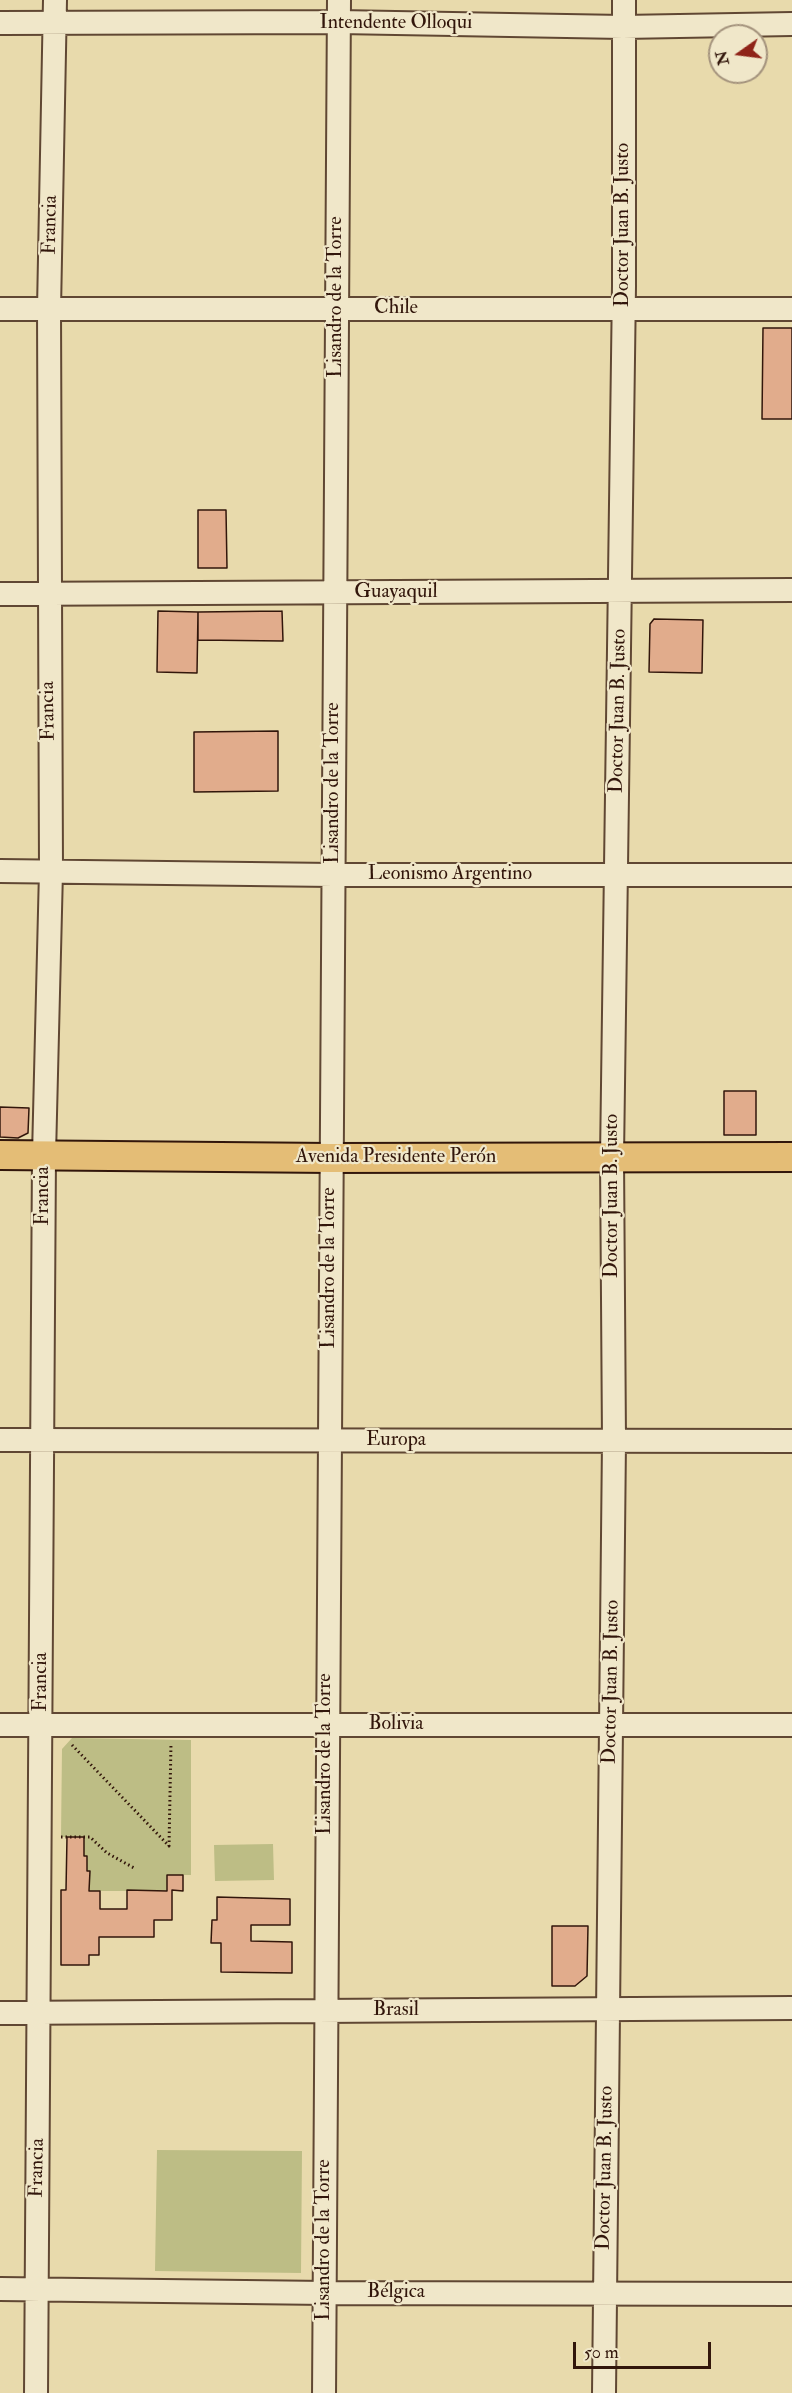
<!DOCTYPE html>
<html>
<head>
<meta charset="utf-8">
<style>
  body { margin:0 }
  #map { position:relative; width:792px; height:2393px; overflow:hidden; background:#e8daac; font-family:"IM FELL Double Pica",serif }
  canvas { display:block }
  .north { position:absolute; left:708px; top:24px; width:60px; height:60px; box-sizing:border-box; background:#f0e7c9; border:2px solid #a4937d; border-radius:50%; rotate:256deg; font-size:16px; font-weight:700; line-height:24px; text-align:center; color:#32160b }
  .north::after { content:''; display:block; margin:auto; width:21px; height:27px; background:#8f2418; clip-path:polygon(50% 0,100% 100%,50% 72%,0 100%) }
  .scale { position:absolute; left:573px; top:2342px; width:138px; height:27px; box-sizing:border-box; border:3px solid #32160b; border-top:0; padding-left:8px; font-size:18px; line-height:21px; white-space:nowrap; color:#32160b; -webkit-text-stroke:4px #f0e7c9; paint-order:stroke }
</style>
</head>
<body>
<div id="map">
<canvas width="792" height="2393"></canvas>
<div class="north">N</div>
<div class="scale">50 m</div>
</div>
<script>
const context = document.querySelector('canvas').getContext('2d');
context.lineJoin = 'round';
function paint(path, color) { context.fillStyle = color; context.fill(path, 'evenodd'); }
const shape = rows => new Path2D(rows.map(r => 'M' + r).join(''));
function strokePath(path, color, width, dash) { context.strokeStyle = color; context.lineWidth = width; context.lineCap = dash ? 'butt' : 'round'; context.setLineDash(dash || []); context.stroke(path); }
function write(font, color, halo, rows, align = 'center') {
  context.font = font + ' "IM FELL Double Pica",serif'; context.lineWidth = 4.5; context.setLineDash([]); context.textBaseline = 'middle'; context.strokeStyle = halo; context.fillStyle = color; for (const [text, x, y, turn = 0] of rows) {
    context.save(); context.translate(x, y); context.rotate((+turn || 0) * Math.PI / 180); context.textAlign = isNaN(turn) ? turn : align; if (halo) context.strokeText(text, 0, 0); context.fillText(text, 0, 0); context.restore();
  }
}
const green = shape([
  [72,1738,191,1740,191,1875,167,1875,167,1891,89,1891,90,1872,87,1871,84,1856,84,1837,61,1837,62,1749],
  [273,1844,274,1880,215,1881,214,1845],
  [157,2150,302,2151,301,2273,155,2271]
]);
const building = shape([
  [763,328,792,328,792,419,762,419,763,328],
  [198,510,226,510,227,568,198,568,198,510],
  [158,611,198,612,197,673,157,672,158,611],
  [282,611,283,641,198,640,198,612,282,611],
  [654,619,703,620,702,673,649,672,650,624,654,619],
  [278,731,278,791,194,792,194,732,278,731],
  [724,1091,756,1091,756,1135,724,1135,724,1091],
  [0,1107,29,1108,28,1133,18,1138,0,1137,0,1107],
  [67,1837,84,1837,84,1856,87,1856,87,1871,90,1871,89,1891,100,1891,100,1909,127,1909,127,1890,167,1891,167,1875,183,1875,183,1891,172,1890,172,1920,154,1920,154,1937,99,1937,99,1955,89,1955,89,1965,61,1965,61,1890,66,1890,67,1837],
  [217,1897,290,1899,290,1925,251,1925,251,1941,292,1942,292,1973,221,1972,221,1943,211,1943,212,1920,217,1920,217,1897],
  [552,1926,588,1926,587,1976,575,1986,552,1986,552,1926]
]);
const path = shape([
  [72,1745,169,1846,171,1743],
  [61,1837,90,1837,107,1853,136,1869]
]);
const minor = shape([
  [0,23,339,22,623,27,792,24],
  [0,309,792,309],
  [0,594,792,590],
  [0,871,333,875,792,875],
  [0,1440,792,1441],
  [0,1725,792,1725],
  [0,2013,792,2008],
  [0,2289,326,2293,792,2294],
  [36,2393,44,1155,51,871,49,309,55,0],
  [324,2393,339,0],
  [604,2393,614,1441,612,1157,624,286,624,0]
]);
const major = shape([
  [0,1155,331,1158,792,1157]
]);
const streetNames = [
  ["Intendente Olloqui",396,24],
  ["Francia",51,225,-89],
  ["Doctor Juan B. Justo",624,225,-90],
  ["Lisandro de la Torre",337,297,-90],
  ["Chile",396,309],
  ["Guayaquil",396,593],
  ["Francia",49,711,-91],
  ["Doctor Juan B. Justo",619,711,-89],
  ["Lisandro de la Torre",334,783,-90],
  ["Leonismo Argentino",450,875],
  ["Avenida Presidente Perón",396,1158],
  ["Francia",44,1196,-90],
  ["Doctor Juan B. Justo",613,1196,-90],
  ["Lisandro de la Torre",330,1268,-90],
  ["Europa",396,1441],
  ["Francia",42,1682,-90],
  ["Doctor Juan B. Justo",612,1682,-89],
  ["Bolivia",396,1725],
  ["Lisandro de la Torre",326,1754,-90],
  ["Brasil",396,2011],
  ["Francia",38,2168,-89],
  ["Doctor Juan B. Justo",606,2168,-89],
  ["Lisandro de la Torre",325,2240,-90],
  ["Bélgica",396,2293]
];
paint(green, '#bdbd85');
paint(building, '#e1ac8c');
strokePath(building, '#32160b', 1.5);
strokePath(minor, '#604733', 26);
strokePath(major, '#32160b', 32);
strokePath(path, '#32160b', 3, [1.5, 3]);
strokePath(minor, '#f0e7c9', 22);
strokePath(major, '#e4bd76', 28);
write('20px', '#32160b', '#f0e7c9', streetNames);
</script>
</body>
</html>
